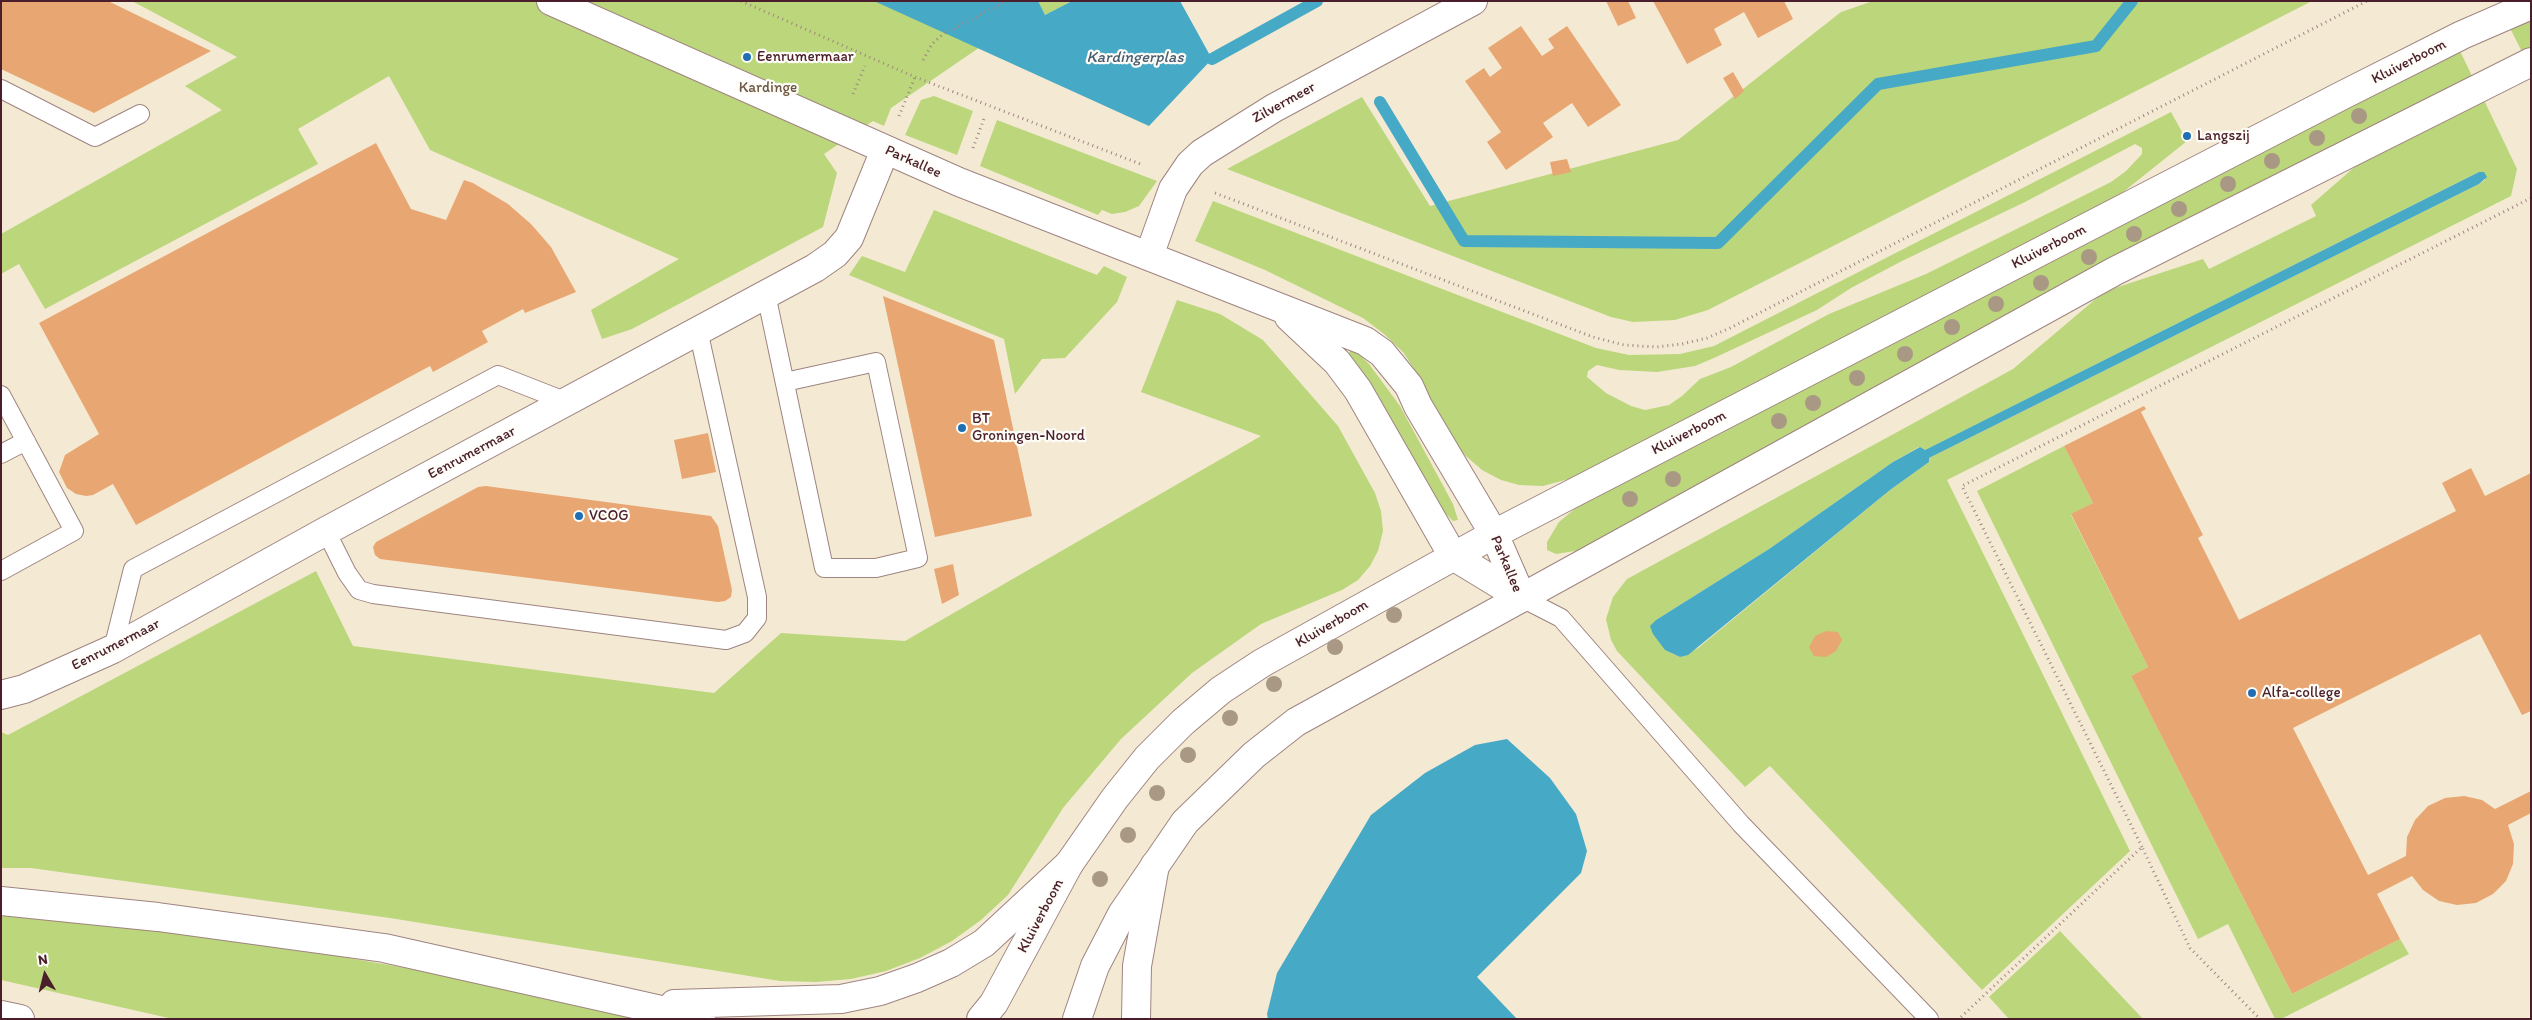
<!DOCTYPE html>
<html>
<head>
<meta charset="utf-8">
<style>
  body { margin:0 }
  #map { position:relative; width:2532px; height:1020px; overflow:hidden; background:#f4ead4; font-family:Itim,sans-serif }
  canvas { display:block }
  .frame { position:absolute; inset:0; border:2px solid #4a1f2b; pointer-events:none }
  .north { position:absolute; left:20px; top:950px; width:50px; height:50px; -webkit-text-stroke:4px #fdfcf7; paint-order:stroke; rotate:352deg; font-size:14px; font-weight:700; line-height:20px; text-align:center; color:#4a1f2b }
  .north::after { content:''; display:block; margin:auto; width:18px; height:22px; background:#4a1f2b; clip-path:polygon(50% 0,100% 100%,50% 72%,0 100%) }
</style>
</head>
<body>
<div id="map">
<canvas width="2532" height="1020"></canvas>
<div class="frame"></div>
<div class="north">N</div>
</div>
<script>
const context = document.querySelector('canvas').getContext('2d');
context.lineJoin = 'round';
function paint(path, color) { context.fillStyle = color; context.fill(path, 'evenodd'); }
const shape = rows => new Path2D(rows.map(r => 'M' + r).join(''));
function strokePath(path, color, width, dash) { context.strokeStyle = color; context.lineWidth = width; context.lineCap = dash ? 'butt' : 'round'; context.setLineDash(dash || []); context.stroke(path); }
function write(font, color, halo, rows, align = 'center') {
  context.font = font + ' Itim,sans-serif'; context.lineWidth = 4.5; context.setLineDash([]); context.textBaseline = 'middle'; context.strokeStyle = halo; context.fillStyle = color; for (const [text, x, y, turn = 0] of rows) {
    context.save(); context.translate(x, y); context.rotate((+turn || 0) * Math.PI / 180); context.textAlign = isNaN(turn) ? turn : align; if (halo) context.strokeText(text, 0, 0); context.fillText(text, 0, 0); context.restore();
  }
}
const green = shape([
  [132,1,1072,1,1045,15,1040,6,891,108,884,126,873,121,824,154,837,173,823,227,632,329,602,339,591,310,679,259,430,150,389,76,298,129,318,164,45,309,19,264,1,274,1,234,222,110,185,86,237,57],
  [1873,1,2312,1,1708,310,1675,320,1633,322,1611,317,1227,169,1362,97,1430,206,1678,140,1841,12],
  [2531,16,2531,50,2523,54,2509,26],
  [2459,49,2473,78,1581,550,1556,554,1547,550,1547,542,1559,522,1577,507],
  [934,96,973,111,957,155,905,135,921,100],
  [2483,98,2517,169,2511,196,1947,480,2130,851,1982,990,1770,766,1745,787,1617,651,1611,640,1606,619,1613,597,1627,579,2013,369,2098,297,2115,288,2203,259,2209,269,2316,216,2311,205,2366,157],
  [2479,172,2485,180,2479,184,1929,458,1929,462,1890,490,1698,648,1680,657,1671,653,1656,620,1769,549,1893,462,1919,447,1925,450],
  [2171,112,2187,141,2122,193,1576,477,1543,486,1519,485,1501,480,1482,470,1467,457,1454,444,1418,375,1403,352,1384,334,1363,318,1265,270,1195,241,1213,201,1596,348,1629,355,1680,354,1714,346],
  [2135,144,2142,148,2142,154,2126,171,2111,182,1926,274,1829,314,1731,367,1700,379,1682,396,1669,405,1645,410,1631,406,1606,393,1587,377,1588,371,1597,365,1619,370,1657,372,1695,366,1714,358,1817,310,1851,288,1902,261,2025,202],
  [997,120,1157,181,1139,206,1125,212,1112,214,1102,210,1098,215,980,166],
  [934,210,1097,275,1104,266,1127,277,1117,302,1065,358,1042,359,1015,394,1004,339,849,275,862,256,905,272],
  [1177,300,1220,314,1263,340,1338,426,1375,493,1381,511,1383,531,1378,551,1370,566,1358,580,1342,590,1261,624,1192,673,1121,739,1063,808,1008,895,981,920,952,941,920,958,886,971,851,979,816,982,780,981,390,918,31,868,1,868,1,732,8,735,316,571,353,646,714,693,781,633,905,641,1261,436,1141,392],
  [1351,350,1356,351,1369,364,1400,406,1453,504,1458,520,1453,521,1440,508,1348,354],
  [2064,446,2093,503,2071,515,2148,667,2131,676,2292,994,2400,939,2409,954,2281,1019,2275,1019,2228,924,2198,939,1977,491],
  [1,915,129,926,292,948,451,976,640,1019,173,1019,1,980],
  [2060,931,2143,1019,2009,1019,1989,997]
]);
const water = shape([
  [874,1,1038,1,1045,15,1072,1,1180,1,1212,59,1149,126],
  [2479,172,2484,172,2487,177,2479,184,1929,458,1929,462,1890,490,1688,655,1680,657,1665,650,1653,634,1650,626,1656,620,1769,549,1893,462,1920,447,1925,450],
  [1507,739,1550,778,1576,814,1587,851,1581,873,1477,977,1517,1019,1268,1019,1267,1014,1277,973,1371,815,1425,773,1475,745]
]);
const stream = shape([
  [1212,59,1317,1],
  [1380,102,1464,241,1718,243,1878,84,2096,46,2132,1]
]);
const building = shape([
  [1,1,108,1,211,51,94,113,1,69],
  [1606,1,1628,1,1636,18,1618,26],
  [1653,1,1784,1,1793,19,1758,38,1744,12,1714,29,1722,45,1687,64],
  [1521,26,1542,56,1554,48,1548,39,1567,26,1621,105,1588,127,1572,103,1543,123,1553,137,1506,170,1487,142,1501,132,1465,81,1484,68,1490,77,1502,68,1488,48],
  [1733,72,1744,91,1735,99,1723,78],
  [376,143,411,209,446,220,464,180,473,183,508,204,531,224,551,247,576,292,525,313,523,309,482,331,488,342,433,372,430,366,136,525,113,484,93,495,86,496,76,494,67,488,59,472,65,455,99,434,39,323],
  [1567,159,1571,172,1553,176,1550,162],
  [883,296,994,340,1032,516,935,537],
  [2144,406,2146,409,2141,412,2203,535,2198,538,2239,620,2456,511,2442,483,2471,468,2485,496,2531,473,2531,711,2522,715,2480,634,2293,728,2368,875,2406,856,2407,837,2415,820,2428,806,2445,798,2464,796,2482,800,2495,809,2531,791,2531,813,2508,825,2514,844,2513,864,2506,881,2493,894,2476,903,2457,905,2439,901,2423,890,2412,876,2377,894,2400,939,2292,994,2131,676,2148,667,2071,514,2093,503,2064,446],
  [708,433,716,472,682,479,674,440],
  [486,486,711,516,718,526,732,590,731,597,725,601,718,602,380,559,375,555,373,547,376,542,478,487],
  [953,564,959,595,942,604,934,569],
  [1826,631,1838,632,1842,640,1836,651,1826,657,1814,656,1809,647,1815,636]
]);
const path = shape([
  [741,1,915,77,1143,165],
  [923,60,932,44,943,34,1007,1],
  [853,94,865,66],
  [899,116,915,77],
  [973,148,985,116],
  [1215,193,1593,337,1624,345,1656,347,1682,344,1707,338,1730,328,2367,1],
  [2142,847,1962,486,2531,198],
  [1961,1017,2142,847,2190,948,2260,1019]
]);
const service = shape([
  [1,89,95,137,140,114],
  [766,294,824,568,876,568,918,558,876,362,785,382],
  [1,395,74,531,1,571],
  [1,454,26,441],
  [326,531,347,573,359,590,373,594,726,640,745,633,757,618,757,597,698,330],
  [1522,598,1561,618,1741,824,1929,1019],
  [113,649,133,569,498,375,567,402]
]);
const minor = shape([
  [551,1,959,182,1365,341,1382,353,1409,386,1418,406,1494,534,1522,598],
  [1149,256,1173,189,1190,164,1202,153,1274,108,1473,1],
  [1289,317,1337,362,1358,390,1453,556,1522,598],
  [1,695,24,689,113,649,326,531,815,268,835,254,849,238,885,150]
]);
const secondary = shape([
  [981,1019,994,1003,1069,864,1115,798,1147,758,1183,722,1221,690,1262,663,1494,534,2341,96,2462,35,2531,5],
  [1077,1019,1095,966,1122,914,1185,822,1254,755,1296,722,2115,271,2531,62]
]);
const trunk = shape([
  [1,901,158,917,384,948,701,1019],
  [674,1004,841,999,880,991,917,978,951,963,984,943,1069,864],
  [1,1015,20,1019],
  [1136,1019,1137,966,1155,865]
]);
const trees = [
  [2359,116],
  [2317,138],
  [2272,161],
  [2228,184],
  [2179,209],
  [2134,234],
  [2089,257],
  [2041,283],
  [1996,304],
  [1952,327],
  [1905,354],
  [1857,378],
  [1813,403],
  [1779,421],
  [1673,479],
  [1630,499],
  [1394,615],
  [1335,647],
  [1274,684],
  [1230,718],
  [1188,755],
  [1157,793],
  [1128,835],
  [1100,879]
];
const markers = [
  [747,57,5,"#1f6fb2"],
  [2187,136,5,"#1f6fb2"],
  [962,428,5,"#1f6fb2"],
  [579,516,5,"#1f6fb2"],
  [2252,693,5,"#1f6fb2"]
];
const poiNames = [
  ["Eenrumermaar",757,57],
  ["Langszij",2197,136],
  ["BT",972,419],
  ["Groningen-Noord",972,436],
  ["VCOG",589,516],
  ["Alfa-college",2262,693]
];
const streetNames = [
  ["Kluiverboom",2409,62,-27],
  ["Zilvermeer",1284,103,-29],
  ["Parkallee",913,162,24],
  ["Kluiverboom",2049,247,-27],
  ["Kluiverboom",1689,433,-27],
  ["Eenrumermaar",472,453,-28],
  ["Parkallee",1506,564,67],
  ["Kluiverboom",1332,624,-30],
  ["Eenrumermaar",116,645,-27],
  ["Kluiverboom",1041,916,-62]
];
const parkNames = [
  ["Kardinge",768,88]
];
const waterNames = [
  ["Kardingerplas",1135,58]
];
paint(green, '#bbd67b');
paint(water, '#46a9c6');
strokePath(stream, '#46a9c6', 12);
paint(building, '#e8a772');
strokePath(service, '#9f8480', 20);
strokePath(minor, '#9f8480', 30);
strokePath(secondary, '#9f8480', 30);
strokePath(trunk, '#9f8480', 30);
strokePath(path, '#9f8480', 3, [1, 4]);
strokePath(service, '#fff', 18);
strokePath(minor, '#fff', 28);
strokePath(secondary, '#fff', 28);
strokePath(trunk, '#fff', 28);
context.fillStyle = '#a99984';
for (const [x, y] of trees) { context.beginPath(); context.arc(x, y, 8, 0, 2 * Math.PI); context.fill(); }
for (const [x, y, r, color] of markers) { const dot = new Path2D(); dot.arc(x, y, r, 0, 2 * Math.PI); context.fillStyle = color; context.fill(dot); strokePath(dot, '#fdfcf7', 2); }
write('15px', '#4a1f2b', '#fdfcf7', poiNames, 'left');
write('15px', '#4a1f2b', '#fdfcf7', streetNames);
write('15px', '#6c5643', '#fdfcf7', parkNames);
write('italic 16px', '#485d71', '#fdfcf7', waterNames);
</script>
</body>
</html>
